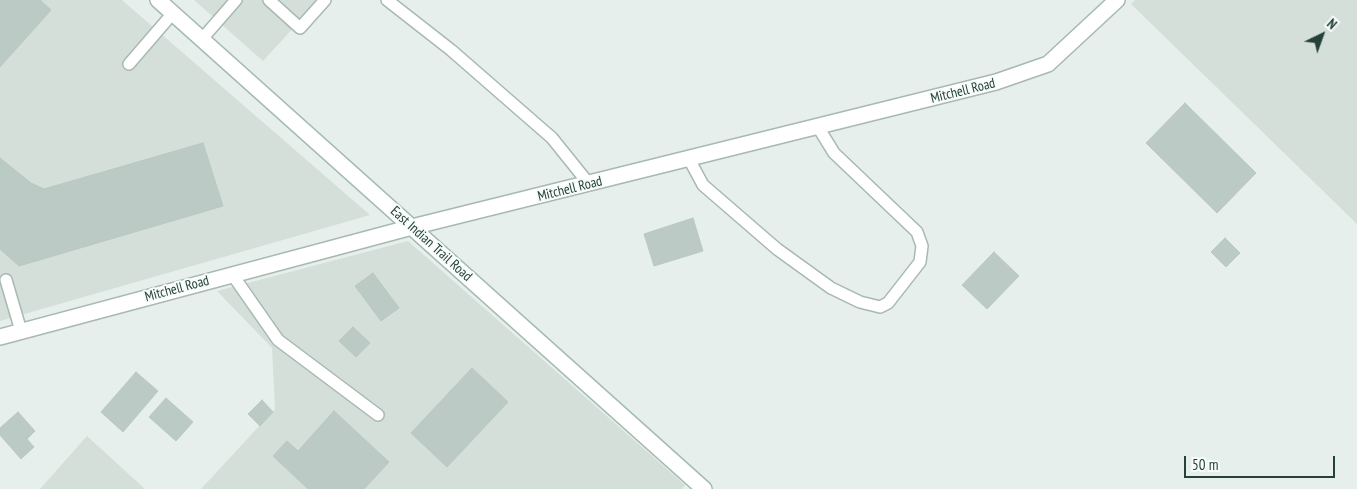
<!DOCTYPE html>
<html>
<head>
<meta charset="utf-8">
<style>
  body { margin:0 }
  #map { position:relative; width:1357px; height:489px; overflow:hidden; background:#e6efeb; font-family:"PT Sans Narrow",sans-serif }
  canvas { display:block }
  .north { position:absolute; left:1297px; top:10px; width:50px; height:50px; -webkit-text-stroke:4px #f7fbf9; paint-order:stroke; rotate:42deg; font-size:14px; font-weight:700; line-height:20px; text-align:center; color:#24423a }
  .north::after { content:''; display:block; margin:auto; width:18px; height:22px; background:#24423a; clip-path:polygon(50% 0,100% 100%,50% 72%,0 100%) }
  .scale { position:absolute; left:1184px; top:456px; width:151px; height:22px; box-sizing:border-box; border:2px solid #24423a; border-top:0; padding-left:6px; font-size:15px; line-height:18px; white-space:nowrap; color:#24423a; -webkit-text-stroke:4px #f7fbf9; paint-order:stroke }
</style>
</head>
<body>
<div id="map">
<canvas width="1357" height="489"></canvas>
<div class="north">N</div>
<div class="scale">50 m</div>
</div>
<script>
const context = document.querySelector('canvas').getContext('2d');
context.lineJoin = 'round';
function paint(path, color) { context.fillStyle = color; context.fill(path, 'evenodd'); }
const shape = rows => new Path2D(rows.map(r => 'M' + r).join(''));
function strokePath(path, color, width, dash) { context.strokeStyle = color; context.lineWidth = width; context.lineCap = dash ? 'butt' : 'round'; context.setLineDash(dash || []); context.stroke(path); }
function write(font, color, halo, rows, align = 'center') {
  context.font = font + ' "PT Sans Narrow",sans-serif'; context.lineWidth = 4; context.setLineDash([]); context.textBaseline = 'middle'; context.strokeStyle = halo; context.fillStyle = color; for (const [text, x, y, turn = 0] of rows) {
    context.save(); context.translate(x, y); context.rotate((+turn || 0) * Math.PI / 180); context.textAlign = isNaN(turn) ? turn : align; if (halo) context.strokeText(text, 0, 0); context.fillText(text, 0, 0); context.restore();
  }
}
const built = shape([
  [0,0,122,0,370,215,0,321],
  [194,0,319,0,263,61],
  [1135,0,1357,0,1357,224,1131,4],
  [408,241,685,485,682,489,201,489,275,409,272,348,217,291],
  [87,436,145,489,40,489]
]);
const building = shape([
  [0,0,40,0,51,10,0,67,0,0],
  [1185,103,1256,173,1217,213,1146,143,1185,103],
  [203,143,223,206,19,266,0,249,0,158,31,183,44,189,203,143],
  [693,218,703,251,654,266,644,234,693,218],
  [1225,238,1240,253,1226,267,1211,252,1225,238],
  [994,252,1019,276,987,309,962,285,994,252],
  [373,273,399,308,381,321,355,286,373,273],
  [353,327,370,343,356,357,339,341,353,327],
  [472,368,508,402,447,467,411,433,472,368],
  [136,372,158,391,123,432,101,412,136,372],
  [166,398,193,422,176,441,149,417,166,398],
  [262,400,273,412,260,426,248,414,262,400],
  [334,411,389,462,364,489,308,489,273,456,287,441,298,451,334,411],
  [18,412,35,431,27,439,34,447,21,459,0,435,0,428,18,412]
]);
const service = shape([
  [269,0,300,28,325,0],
  [387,0,451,50,552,138,589,184],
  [202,39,236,0],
  [129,64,173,13],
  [689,159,703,185,777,249,831,288,860,302,880,307,888,303,920,262,922,246,917,232,834,153,818,127],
  [232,274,278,340,378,415],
  [6,280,21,331]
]);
const tertiary = shape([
  [0,337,412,227,996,82,1048,64,1117,0]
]);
const secondary = shape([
  [158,0,704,489]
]);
const streetNames = [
  ["Mitchell Road",963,91,-14],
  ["Mitchell Road",570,189,-14],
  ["East Indian Trail Road",431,244,42],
  ["Mitchell Road",177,289,-15]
];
paint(built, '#d4dfda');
paint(building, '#bbcac4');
strokePath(building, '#b8c9c2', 1);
strokePath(service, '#a8b8b2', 14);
strokePath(tertiary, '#a8b8b2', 18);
strokePath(secondary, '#a4bbb3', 18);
strokePath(service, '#fff', 11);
strokePath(tertiary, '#fff', 15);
strokePath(secondary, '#fff', 15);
write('14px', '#24423a', '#f7fbf9', streetNames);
</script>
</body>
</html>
